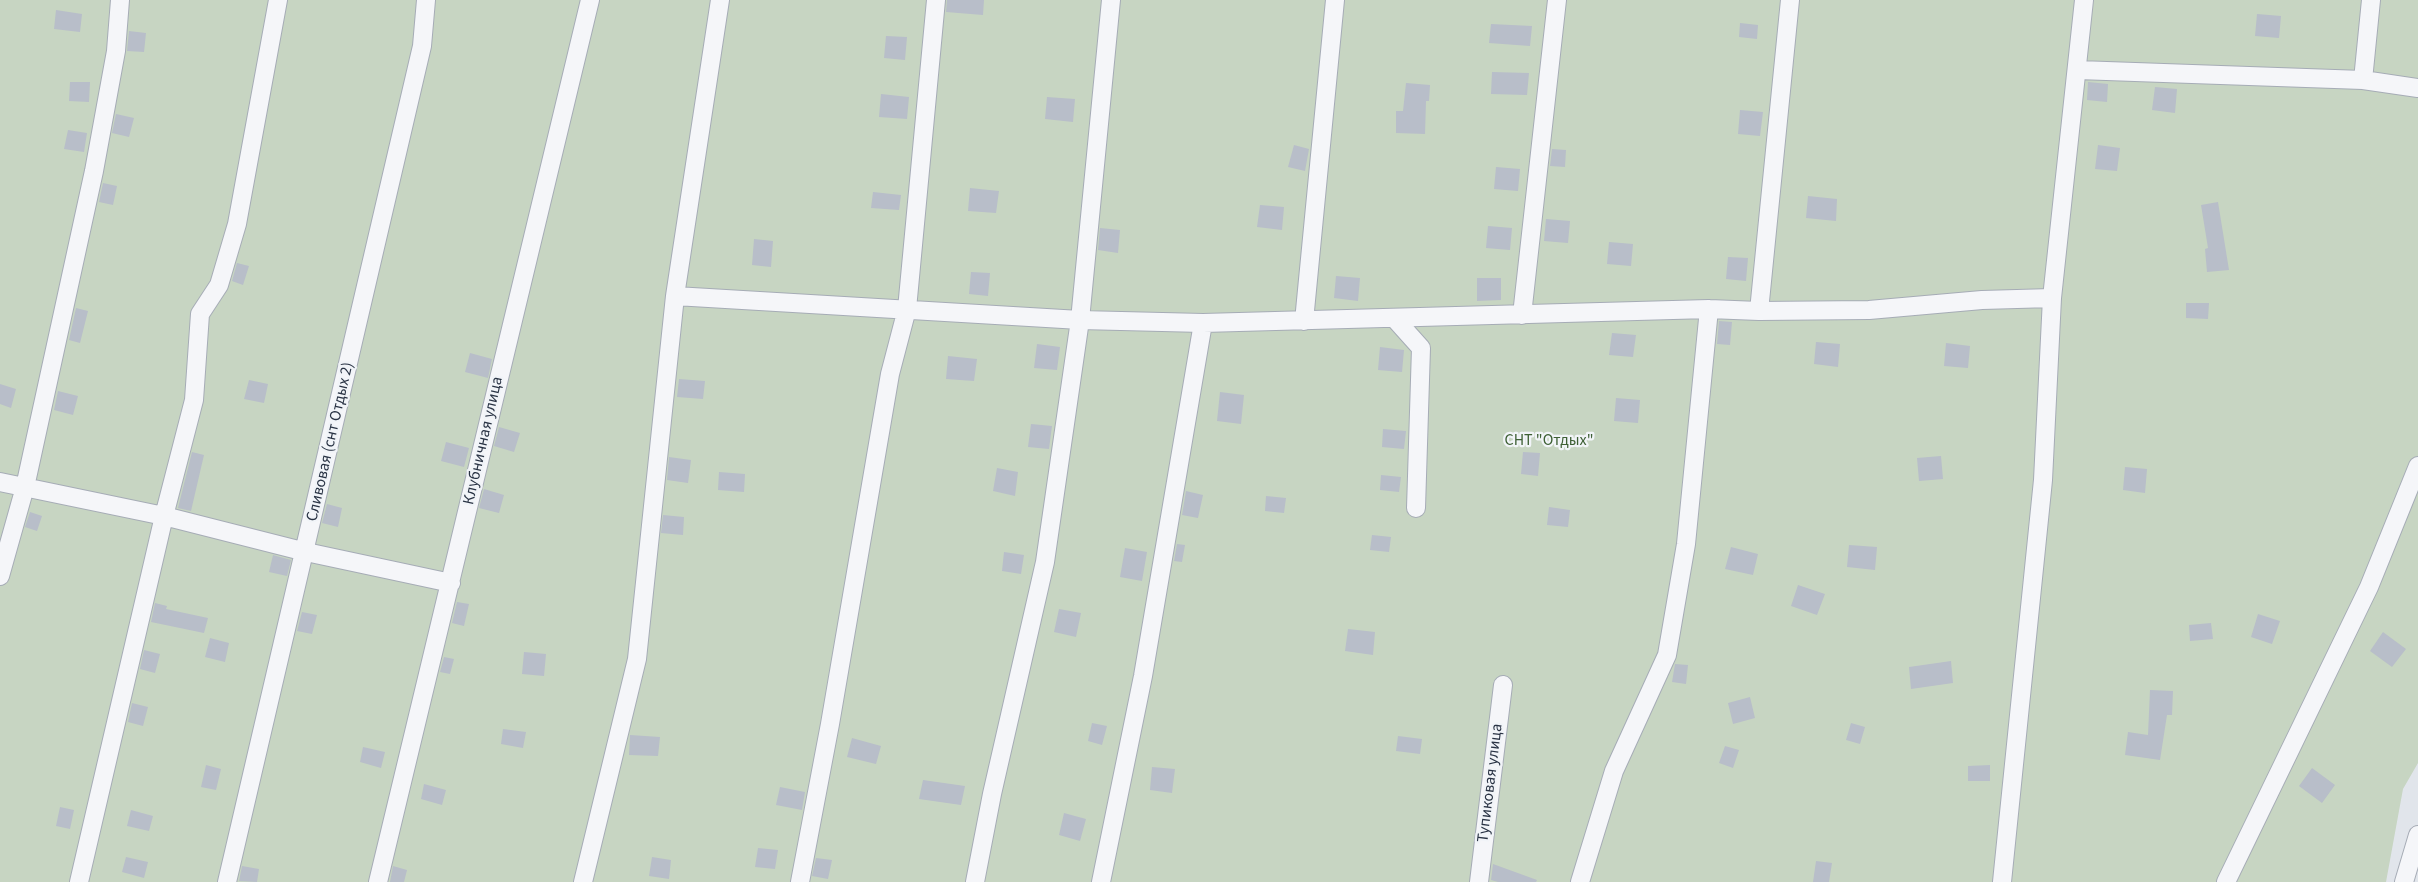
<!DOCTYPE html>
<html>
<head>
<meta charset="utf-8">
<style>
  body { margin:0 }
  canvas { display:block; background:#e1e5eb }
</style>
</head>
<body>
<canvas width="2418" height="882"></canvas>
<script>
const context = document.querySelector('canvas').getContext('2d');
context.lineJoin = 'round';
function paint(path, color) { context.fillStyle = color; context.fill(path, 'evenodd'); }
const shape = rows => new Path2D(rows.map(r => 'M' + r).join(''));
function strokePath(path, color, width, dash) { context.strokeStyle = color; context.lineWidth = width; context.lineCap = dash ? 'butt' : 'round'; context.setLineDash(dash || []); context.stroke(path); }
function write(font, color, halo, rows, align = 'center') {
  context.font = font + ' "Source Sans 3",sans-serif'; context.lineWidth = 4.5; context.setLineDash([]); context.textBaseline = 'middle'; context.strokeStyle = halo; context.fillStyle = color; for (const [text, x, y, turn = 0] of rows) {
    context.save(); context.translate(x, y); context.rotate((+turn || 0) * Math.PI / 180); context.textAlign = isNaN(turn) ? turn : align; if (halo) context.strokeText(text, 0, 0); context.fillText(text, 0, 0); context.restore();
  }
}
const green = shape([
  [0,0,2418,0,2418,763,2403,789,2386,882,0,882]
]);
const building = shape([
  [947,0,984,0,983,15,946,12],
  [56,10,82,14,80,32,54,29],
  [2257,14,2281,16,2279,38,2255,36],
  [1740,23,1758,25,1757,39,1739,37],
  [1491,24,1532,26,1530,46,1489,43],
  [129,31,146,33,144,52,127,51],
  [886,36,907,37,905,60,884,58],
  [1492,72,1529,73,1527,95,1491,94],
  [70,82,90,82,89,102,69,101],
  [2088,82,2108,84,2107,102,2087,100],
  [1406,83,1430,85,1429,101,1426,101,1425,134,1396,133,1396,111,1403,111],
  [2155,87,2177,89,2175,113,2152,110],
  [881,94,909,97,907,119,879,117],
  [1047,97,1075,99,1073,122,1045,119],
  [1740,110,1763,112,1760,136,1738,134],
  [116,114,134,118,129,137,112,133],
  [68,130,87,133,84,152,64,149],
  [1294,145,1309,149,1305,171,1288,167],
  [2098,145,2120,148,2117,171,2095,169],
  [1552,149,1566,150,1565,167,1550,166],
  [1496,167,1520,169,1518,191,1494,189],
  [103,183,117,186,113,205,99,202],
  [970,188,999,191,996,213,968,211],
  [873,192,901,195,899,210,871,208],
  [1808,196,1837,199,1836,221,1806,218],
  [2218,202,2229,270,2207,272,2205,249,2208,248,2201,205],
  [1260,205,1284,207,1282,230,1257,227],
  [1546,219,1570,221,1568,243,1544,241],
  [1488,226,1512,228,1510,250,1486,248],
  [1100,228,1120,230,1118,253,1098,250],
  [754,239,773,241,771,267,752,265],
  [1609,242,1633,244,1631,266,1607,264],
  [1728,257,1748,258,1746,281,1726,279],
  [237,263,249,266,243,285,232,281],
  [971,272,990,273,988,296,969,294],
  [1336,276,1360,278,1358,301,1334,298],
  [1477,278,1501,278,1501,300,1477,301],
  [2186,303,2209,303,2208,319,2186,318],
  [76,308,88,311,80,343,69,340],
  [1719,321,1732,322,1730,345,1717,344],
  [1612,333,1636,335,1633,357,1609,355],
  [1816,342,1840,344,1838,367,1814,364],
  [1946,343,1970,346,1968,368,1944,366],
  [1037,344,1060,347,1057,370,1034,368],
  [1380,347,1404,350,1402,372,1378,370],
  [470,353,492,359,488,378,465,372],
  [948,356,977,359,974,381,946,379],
  [679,379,705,381,703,399,677,397],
  [249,380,268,384,264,403,244,399],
  [0,384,16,389,11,408,0,404],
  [58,391,78,396,73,415,54,410],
  [1220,392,1244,395,1241,424,1217,421],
  [1616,398,1640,400,1638,423,1614,421],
  [1031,424,1052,426,1049,449,1028,447],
  [499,427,520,433,514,452,494,446],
  [1383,429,1406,431,1404,449,1382,447],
  [446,442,469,448,464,467,441,461],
  [192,452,204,455,191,511,178,508],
  [1523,452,1540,453,1538,476,1521,474],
  [1941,456,1943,479,1919,481,1917,458],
  [669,457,691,460,688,483,667,480],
  [2125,467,2147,469,2145,493,2123,490],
  [997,468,1018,472,1015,496,993,491],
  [719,472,745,474,744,492,718,490],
  [1381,475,1401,477,1399,492,1380,490],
  [484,489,504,495,499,513,479,508],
  [1186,491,1203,495,1198,518,1182,515],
  [1266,496,1286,498,1284,513,1265,511],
  [327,504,342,508,338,527,322,523],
  [1549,507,1570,510,1568,527,1547,525],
  [30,512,42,516,37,531,25,527],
  [663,515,684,517,683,535,661,533],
  [1372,535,1391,537,1389,552,1370,550],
  [1177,544,1185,545,1182,562,1174,561],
  [1849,545,1877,547,1875,570,1847,567],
  [1731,547,1758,554,1753,575,1725,569],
  [1125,548,1147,552,1142,581,1120,577],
  [1004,552,1024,555,1021,574,1002,571],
  [273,555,291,560,287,576,269,572],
  [1798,585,1825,594,1817,615,1791,606],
  [457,602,469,604,464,626,452,623],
  [155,603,167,606,166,609,208,618,204,633,151,622],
  [1059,609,1081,613,1076,637,1054,632],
  [302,612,317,615,312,634,297,631],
  [2258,614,2280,621,2272,644,2251,637],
  [2211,623,2213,639,2190,641,2189,625],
  [1348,629,1375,632,1373,655,1345,651],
  [2383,632,2406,649,2392,667,2370,651],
  [210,638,229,643,225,662,205,657],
  [144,650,160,654,155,673,140,669],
  [524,652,546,654,544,676,522,674],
  [444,657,454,659,450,674,440,672],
  [1951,661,1953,683,1911,689,1909,667],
  [1675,664,1688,665,1686,684,1672,682],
  [2150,690,2173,691,2172,715,2167,715,2160,760,2125,755,2128,732,2148,735],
  [1750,697,1755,718,1733,724,1728,703],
  [132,703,148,707,143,726,128,722],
  [1092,723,1107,726,1102,745,1088,741],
  [1851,723,1865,727,1860,744,1846,740],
  [503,729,526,732,523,748,501,744],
  [630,735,660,737,658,756,629,755],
  [1398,736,1422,739,1420,754,1396,751],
  [852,738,881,746,876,764,847,757],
  [1725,746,1739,750,1733,768,1719,763],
  [363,747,385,752,381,768,360,762],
  [206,765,221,769,216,790,201,787],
  [1990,765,1990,781,1968,781,1968,766],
  [1152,767,1175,769,1172,793,1150,790],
  [2312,768,2335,785,2322,803,2299,786],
  [923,780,965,786,961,805,919,799],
  [424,784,446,790,442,805,421,799],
  [780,787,805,792,802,810,776,805],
  [60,807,74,810,70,829,56,826],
  [131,810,153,816,149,831,127,826],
  [1064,813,1086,819,1080,841,1059,835],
  [758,848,778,850,775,869,755,867],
  [126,857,148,862,144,878,122,872],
  [652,857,671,860,669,879,649,876],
  [816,858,832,860,828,879,812,876],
  [1816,861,1832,863,1829,882,1813,882],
  [1493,864,1537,880,1536,882,1498,882,1491,880],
  [242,866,259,869,257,882,239,881],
  [393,866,407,870,404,882,390,882]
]);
const minor = shape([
  [2078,70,2363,80,2418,88],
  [2363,80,2371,0],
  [675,296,1080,320,1203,323,1709,309,1759,311,1869,310,1982,300,2052,298],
  [1759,311,1790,0],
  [1522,315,1557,0],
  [1395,319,1421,348,1416,508],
  [1304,321,1335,0],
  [0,482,164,516,306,552,451,583],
  [0,576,25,487,94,171,116,51,120,0],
  [79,882,164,516,194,400,200,314,219,285,237,224,278,0],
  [227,882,422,46,426,0],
  [378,882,590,0],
  [583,882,637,659,675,296,720,0],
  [800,882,830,724,890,374,907,309,936,0],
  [975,882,992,794,1045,562,1080,320,1111,0],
  [1101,882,1143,676,1203,323],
  [1479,882,1503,685],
  [1580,882,1614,771,1667,655,1686,544,1709,309],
  [2002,882,2043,480,2052,298,2084,0],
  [2226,882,2369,587,2418,466],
  [2404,882,2418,835]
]);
const streetNames = [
  ["Клубничная улица",484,441,-77],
  ["Сливовая (снт Отдых 2)",331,442,-77],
  ["Тупиковая улица",1491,783,-83]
];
const parkNames = [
  ["СНТ \"Отдых\"",1549,441]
];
paint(green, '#c7d5c2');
paint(building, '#b8bec9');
strokePath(minor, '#a6acb6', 20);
strokePath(minor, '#f5f6f9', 18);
write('16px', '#293344', '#f1f4f8', streetNames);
write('16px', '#3e6035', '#f1f4f8', parkNames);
</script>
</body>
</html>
